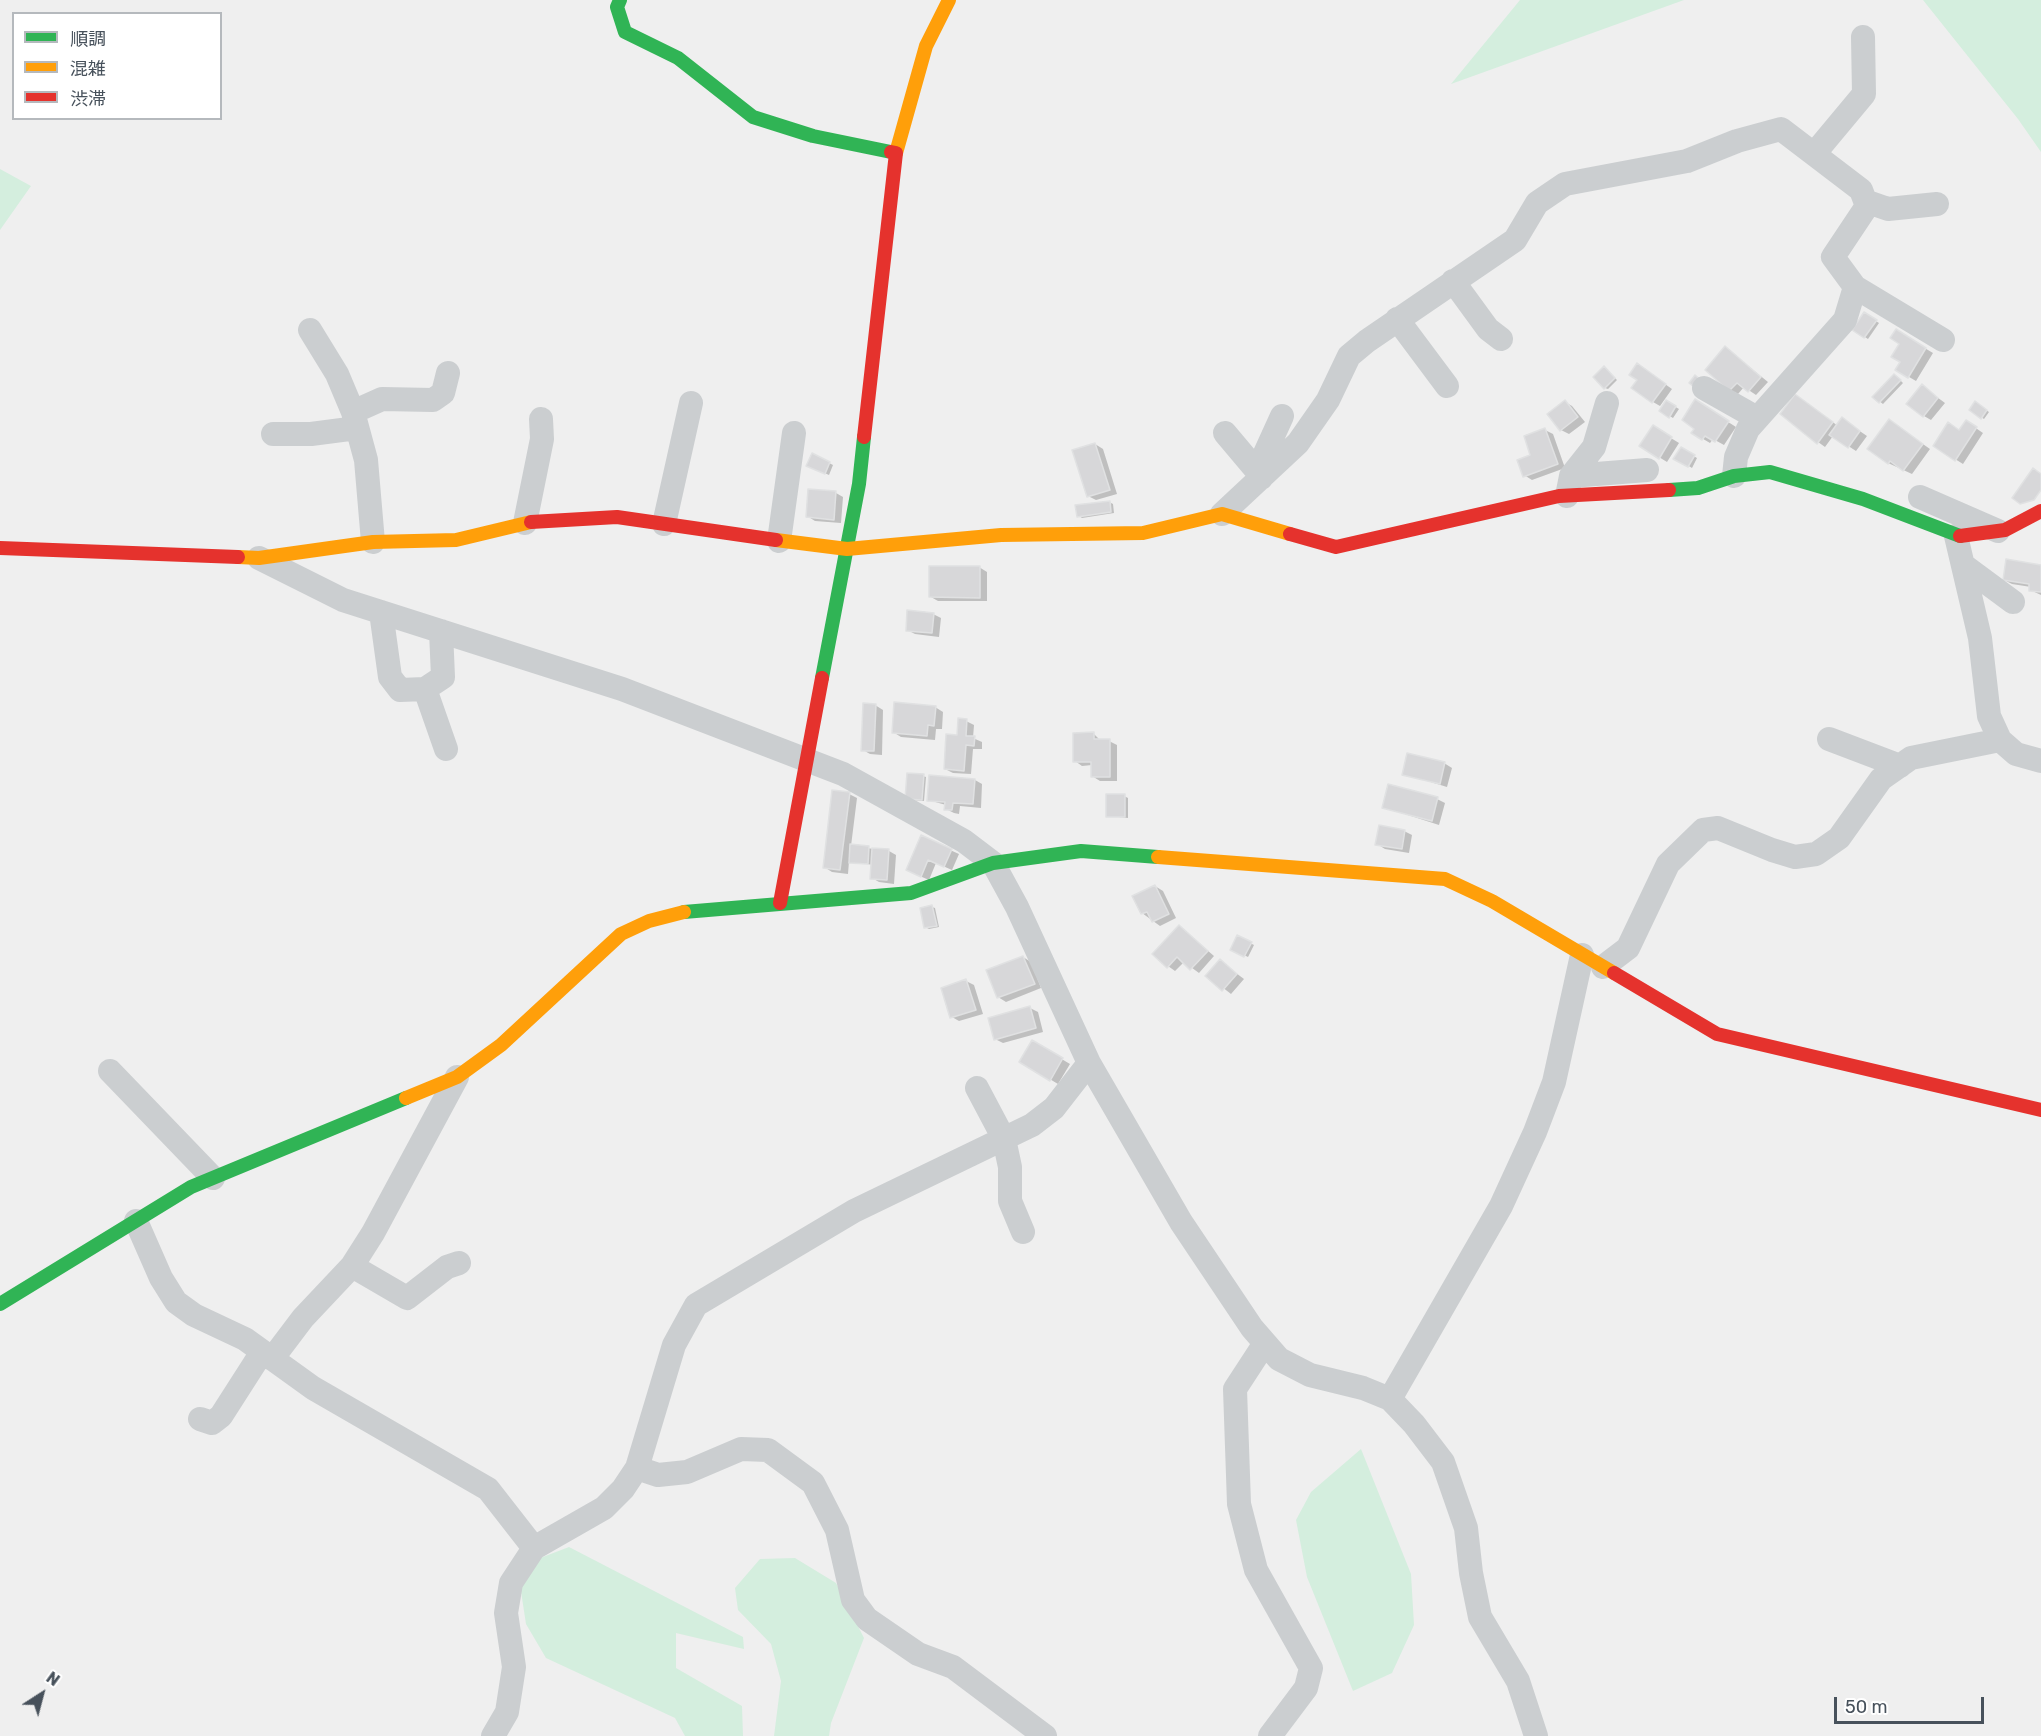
<!DOCTYPE html>
<html>
<head>
<meta charset="utf-8">
<style>
  body { margin:0 }
  #map { position:relative; width:2041px; height:1736px; overflow:hidden; background:#efefef; font-family:Rubik,"Noto Sans JP",sans-serif }
  canvas { display:block }
  .legend { position:absolute; left:12px; top:12px; width:210px; height:108px; box-sizing:border-box; background:#fff; border:2px solid #b5b9bd; margin:0; padding:8px 10px; list-style:none; font-size:18px; color:#47515b }
  .legend li { display:flex; align-items:center; gap:12px; height:30px }
  .legend b { width:30px; border:2px solid #b5b9bd }
  .north { position:absolute; left:12px; top:1664px; width:60px; height:60px; -webkit-text-stroke:4px #fff; paint-order:stroke; rotate:36deg; font-size:16px; font-weight:700; line-height:24px; text-align:center; color:#47515b }
  .north::after { content:''; display:block; margin:auto; width:21px; height:27px; background:#47515b; clip-path:polygon(50% 0,100% 100%,50% 72%,0 100%) }
  .scale { position:absolute; left:1834px; top:1697px; width:150px; height:27px; box-sizing:border-box; border:3px solid #47515b; border-top:0; padding-left:8px; font-size:18px; line-height:21px; white-space:nowrap; color:#47515b; -webkit-text-stroke:4px #fff; paint-order:stroke }
</style>
</head>
<body>
<div id="map">
<canvas width="2041" height="1736"></canvas>
<ul class="legend">
<li><b style="height:8px;background:#30b455"></b>順調</li>
<li><b style="height:8px;background:#ff9f0a"></b>混雑</li>
<li><b style="height:8px;background:#e5322d"></b>渋滞</li>
</ul>
<div class="north">N</div>
<div class="scale">50 m</div>
</div>
<script>
const context = document.querySelector('canvas').getContext('2d');
context.lineJoin = 'round';
function paint(path, color) { context.fillStyle = color; context.fill(path, 'evenodd'); }
const shape = rows => new Path2D(rows.map(r => 'M' + r).join(''));
function strokePath(path, color, width, dash) { context.strokeStyle = color; context.lineWidth = width; context.lineCap = dash ? 'butt' : 'round'; context.setLineDash(dash || []); context.stroke(path); }
const green = shape([
  [1520,0,1684,0,1451,84],
  [1923,0,2041,0,2041,152,2018,119],
  [0,169,31,186,0,230],
  [1361,1449,1411,1574,1414,1625,1392,1673,1353,1691,1307,1577,1296,1520,1311,1492],
  [569,1547,743,1637,744,1649,676,1633,676,1668,742,1706,743,1736,685,1736,675,1718,546,1658,526,1624,520,1585,535,1560],
  [795,1558,836,1583,864,1638,831,1723,829,1736,774,1736,781,1681,771,1644,738,1610,735,1588,760,1559]
]);
const shadow = shape([
  [1865,314,1879,323,1868,339,1854,330],
  [1896,331,1933,353,1916,381,1897,370,1902,362,1901,343],
  [1726,348,1768,382,1756,395,1744,387,1738,394,1730,390],
  [1607,370,1617,380,1608,389,1605,388],
  [1645,370,1672,389,1660,406,1653,402],
  [1897,377,1903,383,1883,404,1874,397],
  [1922,386,1945,403,1931,420,1924,416],
  [1803,400,1838,426,1842,419,1867,436,1856,451,1833,436,1825,447,1789,421],
  [1565,402,1572,406,1585,422,1569,434,1561,430],
  [1667,402,1679,409,1673,418,1661,411],
  [1975,403,1989,412,1984,419,1971,410],
  [1703,406,1736,427,1724,445,1713,439,1710,443,1693,433],
  [1890,421,1930,449,1912,474,1888,463],
  [1967,422,1983,433,1963,464,1955,459,1960,431],
  [1653,427,1679,443,1667,462,1641,446],
  [1545,430,1553,434,1565,468,1532,480,1524,475],
  [1095,444,1103,449,1117,494,1096,500,1088,496],
  [1681,449,1697,458,1692,468,1676,458],
  [813,455,833,465,829,475,811,467],
  [836,493,843,497,841,523,815,521,807,516],
  [1109,502,1113,504,1114,513,1082,518,1079,516],
  [2041,566,2041,595,2030,590,2031,587,2012,584,2004,580],
  [979,567,987,572,987,601,938,601,931,597],
  [933,614,941,618,939,637,915,634,907,630],
  [875,705,883,710,882,755,870,754,863,750],
  [935,707,943,712,942,729,936,729,935,740,901,737,893,732],
  [966,721,974,725,973,738,982,742,982,749,973,749,971,774,953,773,945,769],
  [1094,734,1101,741,1109,741,1117,745,1117,781,1100,781,1092,776,1092,765,1082,766,1075,761],
  [1444,763,1452,768,1447,787,1404,774],
  [923,776,926,777,924,801,910,800],
  [975,780,982,784,981,808,960,806,959,814,954,813,946,809,946,805,928,800],
  [849,794,857,798,851,846,889,851,896,855,894,884,879,882,872,878,873,865,849,861,848,874,832,872,824,867],
  [1124,796,1128,798,1128,818,1108,816],
  [1437,799,1445,803,1439,825,1383,807],
  [1404,831,1412,835,1409,853,1385,849,1377,844],
  [921,837,959,854,952,870,936,863,929,880,915,874],
  [1155,886,1163,891,1176,918,1160,926,1142,913],
  [932,907,935,908,939,927,929,929,925,927],
  [1179,926,1214,956,1199,973,1184,962,1175,971,1168,966],
  [1238,937,1254,945,1248,957,1232,949],
  [1023,957,1031,962,1041,988,1006,1002,998,997],
  [1220,961,1244,979,1231,994,1208,976],
  [966,981,974,985,983,1014,959,1021,952,1017],
  [1030,1008,1038,1012,1043,1032,1003,1043,995,1039],
  [1033,1042,1070,1064,1058,1084,1021,1062]
]);
const building = shape([
  [1864,312,1877,320,1864,338,1852,330,1864,312],
  [1896,329,1926,348,1908,378,1895,370,1900,362,1891,357,1899,344,1890,338,1896,329],
  [1725,346,1761,377,1748,392,1737,383,1729,391,1705,370,1725,346],
  [1637,363,1666,384,1652,403,1631,388,1637,380,1629,375,1637,363],
  [1604,366,1615,378,1604,389,1593,377,1604,366],
  [1894,374,1901,380,1879,403,1872,397,1894,374],
  [1695,375,1701,380,1694,387,1689,383,1695,375],
  [1922,384,1938,398,1923,417,1906,404,1922,384],
  [1795,394,1833,422,1817,444,1780,414,1795,394],
  [1695,399,1729,421,1715,442,1705,436,1702,440,1691,433,1694,429,1682,420,1695,399],
  [1565,400,1578,417,1560,431,1547,414,1565,400],
  [1666,400,1676,406,1669,418,1659,411,1666,400],
  [1975,401,1987,410,1981,419,1969,410,1975,401],
  [1842,417,1860,431,1848,448,1829,435,1842,417],
  [1889,419,1923,444,1903,471,1890,461,1888,464,1867,449,1889,419],
  [1966,420,1977,427,1955,461,1933,446,1948,422,1959,430,1966,420],
  [1653,425,1672,437,1659,459,1639,446,1653,425],
  [1545,428,1558,464,1523,477,1517,460,1530,455,1524,436,1545,428],
  [1095,443,1110,490,1087,497,1072,450,1095,443],
  [1681,447,1695,455,1688,467,1673,459,1681,447],
  [812,453,830,462,825,474,806,466,812,453],
  [2033,468,2041,474,2041,490,2034,500,2020,504,2012,498,2033,468],
  [808,489,836,491,834,520,806,517,808,489],
  [1110,501,1111,512,1077,517,1075,505,1110,501],
  [2006,559,2041,565,2041,592,2029,591,2029,584,2003,580,2006,559],
  [929,566,980,566,980,598,929,597,929,566],
  [907,610,934,613,932,633,906,631,907,610],
  [894,702,936,706,934,726,928,725,927,736,892,733,894,702],
  [863,703,876,704,874,751,861,751,863,703],
  [958,718,967,719,966,736,975,736,974,746,966,745,964,771,944,769,946,734,957,735,958,718],
  [1094,732,1094,739,1110,739,1110,777,1091,777,1091,762,1073,762,1073,733,1094,732],
  [1407,753,1445,762,1440,784,1402,775,1407,753],
  [907,773,924,774,922,800,905,799,907,773],
  [929,775,975,779,973,804,953,803,952,810,944,810,945,802,927,801,929,775],
  [1388,784,1438,797,1432,821,1382,808,1388,784],
  [832,790,850,792,840,870,823,868,832,790],
  [1106,794,1125,794,1125,817,1106,817,1106,794],
  [1379,825,1405,830,1402,849,1375,845,1379,825],
  [921,835,952,849,944,867,928,860,921,877,906,870,921,835],
  [850,844,869,846,868,864,849,863,850,844],
  [872,848,889,849,887,880,870,879,872,848],
  [1155,885,1169,914,1152,922,1147,912,1141,914,1132,896,1155,885],
  [932,905,937,926,924,928,920,908,932,905],
  [1179,925,1208,951,1190,970,1177,957,1167,968,1152,954,1179,925],
  [1237,935,1252,942,1244,957,1230,950,1237,935],
  [1023,956,1035,984,997,998,986,970,1023,956],
  [1220,959,1237,974,1222,991,1205,976,1220,959],
  [966,979,976,1010,950,1018,941,988,966,979],
  [1030,1006,1036,1028,994,1040,988,1018,1030,1006],
  [1032,1040,1063,1058,1050,1081,1019,1062,1032,1040]
]);
const street = shape([
  [1814,154,1864,94,1863,37],
  [1865,201,1888,209,1937,204],
  [1453,281,1488,329,1501,339],
  [1855,287,1943,340],
  [1397,319,1447,386],
  [310,330,337,374,353,412,366,460,373,542],
  [1704,388,1757,418],
  [353,412,382,399,433,400,443,393,448,373],
  [1225,433,1257,471],
  [273,434,311,434,357,428],
  [1571,476,1647,470],
  [1261,478,1257,471,1282,416],
  [1567,496,1571,476,1594,447,1607,403],
  [1920,497,1998,531],
  [1222,514,1298,443,1328,400,1349,356,1367,341,1515,240,1537,203,1565,184,1687,161,1737,141,1781,129,1861,190,1867,206,1833,257,1855,287,1845,320,1748,429,1736,457,1734,476],
  [525,523,542,439,541,419],
  [664,524,691,403],
  [1956,536,1980,638,1989,716,2000,740,2016,754,2041,761],
  [779,541,794,433],
  [259,558,343,600,622,689,843,774,964,841,993,863,1017,907,1089,1063,1181,1222,1252,1328,1279,1359,1310,1375,1363,1388,1390,1399,1414,1424,1443,1462,1466,1528,1471,1573,1480,1617,1518,1681,1536,1736],
  [1963,565,2013,602],
  [381,612,390,677,400,690,425,689,443,677,441,631],
  [425,689,446,749],
  [1829,739,1900,766],
  [1603,967,1628,948,1668,864,1703,830,1718,828,1772,850,1795,857,1816,854,1839,838,1881,779,1911,758,2000,740],
  [110,1071,213,1178],
  [977,1088,1004,1139,1010,1167,1010,1201,1023,1232],
  [136,1221,161,1278,176,1302,194,1315,245,1339,313,1388,488,1489,534,1548],
  [352,1266,407,1298,447,1267,459,1263],
  [1265,1343,1235,1389,1239,1504,1256,1570,1311,1668,1306,1688,1270,1736],
  [272,1359,303,1318,352,1266,373,1233,457,1077],
  [1390,1399,1501,1206,1535,1132,1554,1082,1582,955],
  [200,1419,212,1423,221,1416,262,1352],
  [637,1468,658,1475,687,1472,741,1449,768,1450,813,1483,837,1530,853,1600,867,1619,918,1654,953,1667,1045,1736],
  [493,1736,507,1712,514,1667,506,1613,511,1583,534,1548,604,1508,623,1489,637,1468,674,1345,696,1305,854,1211,1032,1125,1054,1108,1089,1063]
]);
const fast = shape([
  [620,0,617,7,625,32,678,58,753,117,813,136,891,152],
  [1669,490,1698,488,1734,476,1770,472,1863,499,1960,536],
  [822,678,859,484,864,437],
  [684,912,911,893,993,863,1081,851,1158,857],
  [0,1304,191,1187,406,1098]
]);
const slow = shape([
  [896,153,926,46,949,0],
  [776,540,847,549,1001,535,1143,533,1222,514,1290,534],
  [238,557,259,558,373,542,456,540,531,522],
  [1158,857,1445,879,1492,901,1614,973],
  [406,1098,457,1077,501,1045,621,934,649,921,684,912]
]);
const jam = shape([
  [864,437,896,153,891,152],
  [531,522,617,517,776,540],
  [1290,534,1336,547,1559,496,1669,490],
  [1960,536,2005,530,2041,511],
  [0,548,238,557],
  [780,903,822,678],
  [1614,973,1717,1034,2041,1110]
]);
paint(green, '#d4eede');
paint(shadow, '#0003');
paint(building, '#d7d7d9');
strokePath(building, '#e0e1e2', 1.5);
strokePath(street, '#cbced0', 24);
strokePath(fast, '#30b455', 14);
strokePath(slow, '#ff9f0a', 14);
strokePath(jam, '#e5322d', 14);
</script>
</body>
</html>
